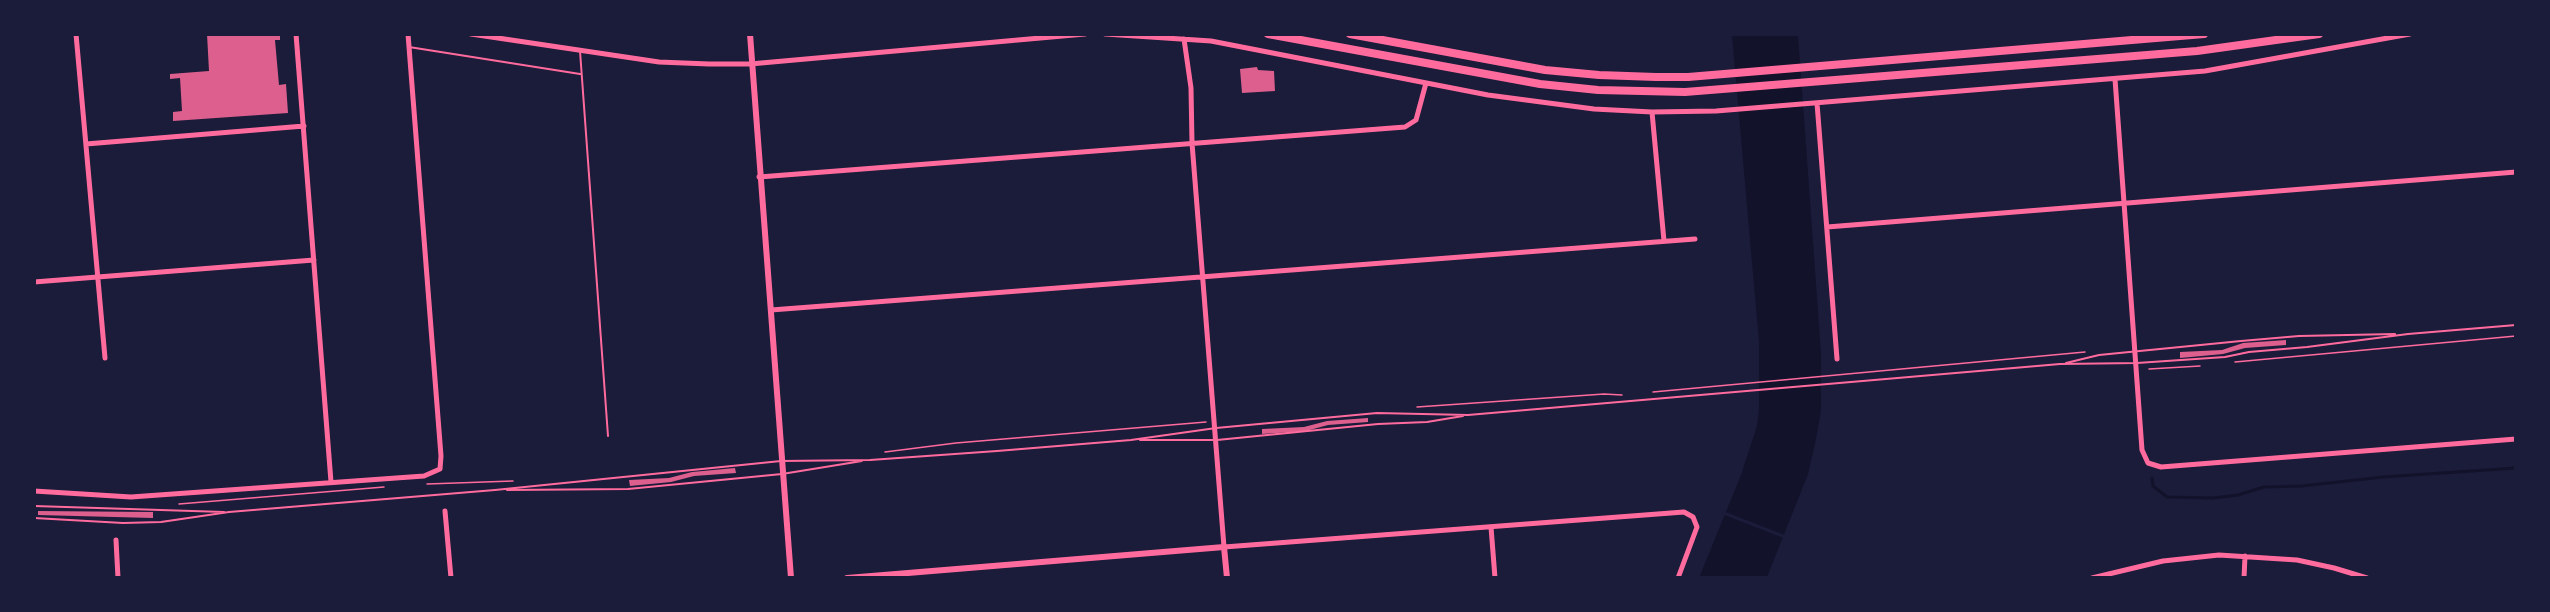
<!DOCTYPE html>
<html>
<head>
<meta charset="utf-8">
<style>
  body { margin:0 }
  #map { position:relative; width:2550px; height:612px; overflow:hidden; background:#1b1b3a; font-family:Manrope,sans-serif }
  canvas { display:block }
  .frame { position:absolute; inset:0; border:36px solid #1b1b3a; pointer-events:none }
</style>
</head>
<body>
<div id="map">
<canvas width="2550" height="612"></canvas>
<div class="frame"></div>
</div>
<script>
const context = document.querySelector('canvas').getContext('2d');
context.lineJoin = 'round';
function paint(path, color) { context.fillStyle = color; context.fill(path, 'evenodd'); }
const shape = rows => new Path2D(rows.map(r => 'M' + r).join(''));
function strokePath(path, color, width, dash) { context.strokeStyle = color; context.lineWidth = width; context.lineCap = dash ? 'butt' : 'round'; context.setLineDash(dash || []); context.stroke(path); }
const water = shape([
  [1732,35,1798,35,1821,353,1821,411,1816,439,1808,474,1767,577,1699,578,1741,475,1757,426,1759,407,1759,342]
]);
const pier = shape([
  [1723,511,1787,536,1786,539,1722,514]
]);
const stream = shape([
  [2152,478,2153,486,2167,497,2213,498,2238,495,2264,487,2302,486,2383,477,2516,468]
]);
const building = shape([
  [207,34,280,34,280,40,275,40,279,85,286,84,288,113,173,121,173,112,182,111,180,78,170,79,170,74,209,71],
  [1257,67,1258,70,1274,71,1275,91,1242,93,1240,69],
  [2286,340,2286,345,2245,348,2223,354,2180,358,2180,352,2222,350,2243,343],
  [1368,418,1368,422,1328,425,1306,431,1262,434,1262,429,1304,427,1327,421],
  [735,468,736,473,694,476,671,482,630,486,629,480,669,478,692,472],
  [38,511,153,512,153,518,38,515]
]);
const path = shape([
  [2235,362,2516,336],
  [2149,369,2200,366],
  [1653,392,2085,352],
  [1417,407,1604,394,1622,395],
  [885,452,956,443,1206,422],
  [427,484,513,481],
  [179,504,384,487]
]);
const service = shape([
  [409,47,580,74],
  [580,51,608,436],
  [2066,363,2099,355,2241,341,2299,336,2395,334],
  [1468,415,2060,364,2137,363,2225,357,2249,352,2307,347,2408,334,2516,325],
  [1140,440,1217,440,1378,424,1427,422,1463,416],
  [507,490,628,489,782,474,862,461],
  [34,506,224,512],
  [34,518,123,523,161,522,229,512,495,490,781,461,870,460,997,451,1131,440,1216,428,1377,413,1468,415]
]);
const minor = shape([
  [76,34,105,358],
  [296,34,331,482],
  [471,34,659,62,709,64,750,64,1085,34],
  [1105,34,1211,41,1488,95,1594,109,1652,112,1716,111,2205,71,2410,34],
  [1184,39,1191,88,1192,143,1224,547,1684,512,1693,517,1697,527,1678,578],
  [2115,79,2142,450,2148,463,2161,467,2516,439],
  [1817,103,1837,359],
  [1652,112,1664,241],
  [86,144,304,126],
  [759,177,1405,127,1416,120,1426,83],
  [1827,227,2516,172],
  [34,282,314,260],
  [771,310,1695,239],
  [34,491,131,497,424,476,440,469,441,456,408,34],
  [445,511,451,578],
  [1491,527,1495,578],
  [116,540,118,578],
  [2092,578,2163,561,2219,555,2297,560,2334,568,2367,578],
  [2244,578,2245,556]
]);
const tertiary = shape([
  [750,34,791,578],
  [847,578,1224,547,1227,578]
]);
const primary = shape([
  [1268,34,1540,84,1598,90,1685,92,2197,51,2319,34],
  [1350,34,1545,70,1599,75,1656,77,1688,77,2204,34]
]);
paint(water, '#12122b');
paint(pier, '#1b1b3a');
strokePath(stream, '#12122b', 3);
paint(building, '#dd5f8e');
strokePath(path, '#ff6b9d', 1.5);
strokePath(service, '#ff6b9d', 2);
strokePath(minor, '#ff6b9d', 5);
strokePath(tertiary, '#ff6b9d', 6);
strokePath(primary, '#ff6b9d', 8);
</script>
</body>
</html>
